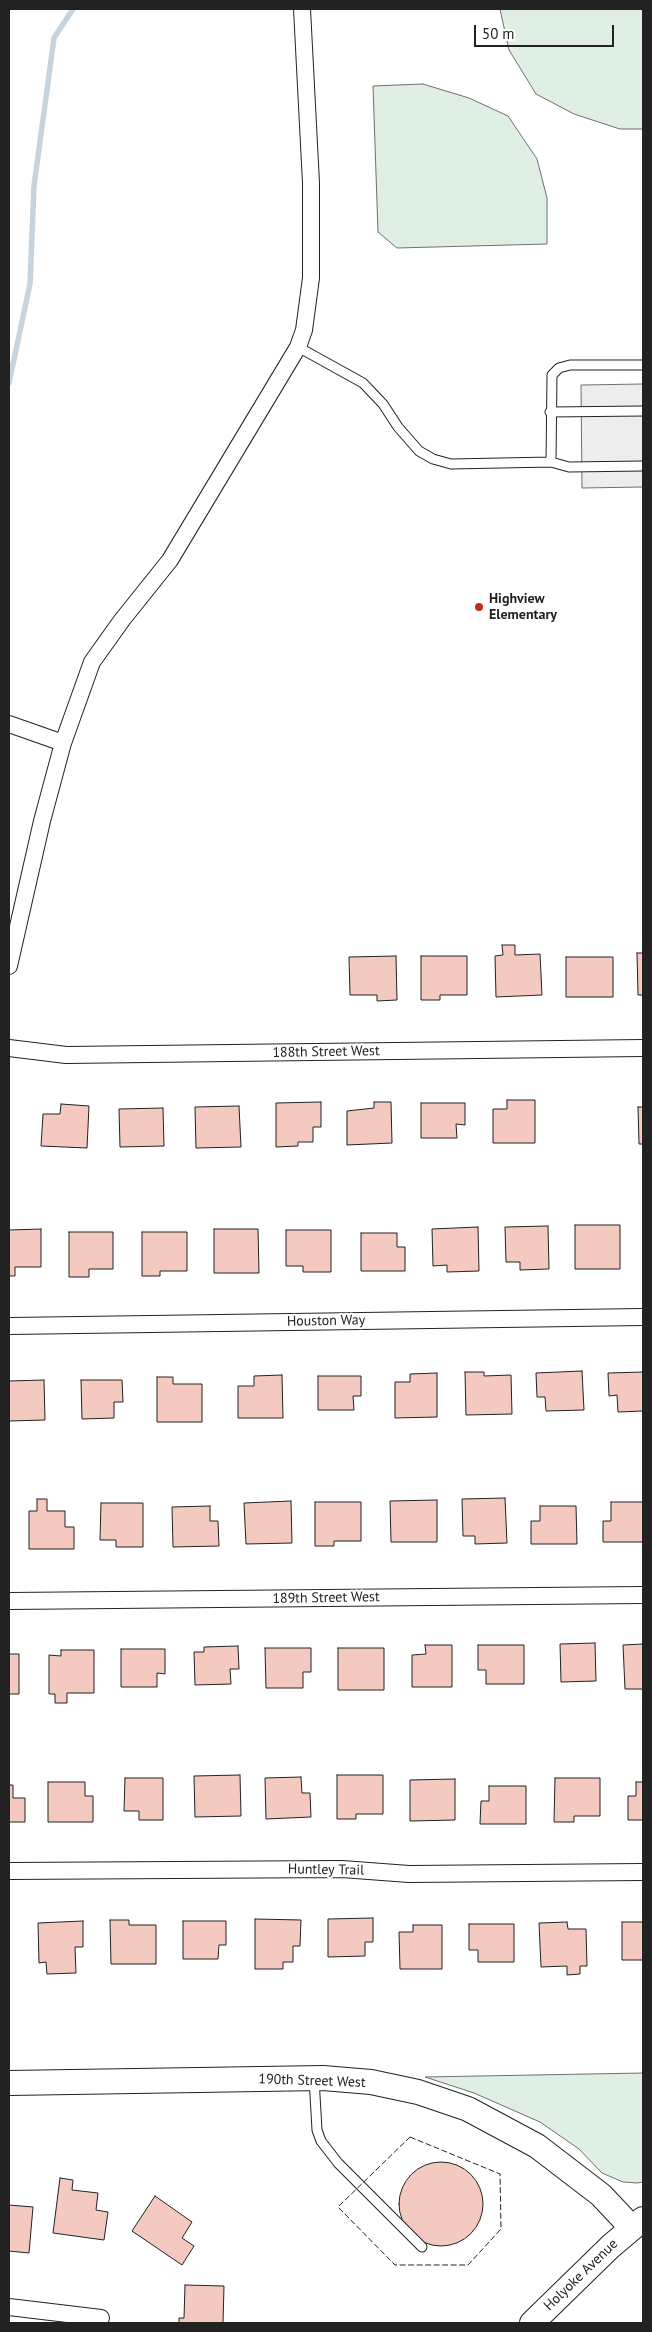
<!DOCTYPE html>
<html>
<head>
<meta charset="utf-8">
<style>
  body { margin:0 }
  #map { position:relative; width:652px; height:2332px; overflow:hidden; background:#fff; font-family:"PT Sans",sans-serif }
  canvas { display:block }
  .frame { position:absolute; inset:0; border:10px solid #222; pointer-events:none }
  .scale { position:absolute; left:474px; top:25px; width:140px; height:22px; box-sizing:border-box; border:2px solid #222; border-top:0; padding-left:6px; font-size:15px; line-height:18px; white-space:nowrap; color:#222; -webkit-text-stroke:4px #fff; paint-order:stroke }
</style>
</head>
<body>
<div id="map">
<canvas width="652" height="2332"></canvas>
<div class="frame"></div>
<div class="scale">50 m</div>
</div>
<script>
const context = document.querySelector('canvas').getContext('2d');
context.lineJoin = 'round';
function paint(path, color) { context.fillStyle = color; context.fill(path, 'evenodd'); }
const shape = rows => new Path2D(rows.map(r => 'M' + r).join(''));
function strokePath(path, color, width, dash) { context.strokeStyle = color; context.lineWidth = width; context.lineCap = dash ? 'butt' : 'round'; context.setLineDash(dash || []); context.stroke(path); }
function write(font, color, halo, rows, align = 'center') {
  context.font = font + ' "PT Sans",sans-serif'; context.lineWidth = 4; context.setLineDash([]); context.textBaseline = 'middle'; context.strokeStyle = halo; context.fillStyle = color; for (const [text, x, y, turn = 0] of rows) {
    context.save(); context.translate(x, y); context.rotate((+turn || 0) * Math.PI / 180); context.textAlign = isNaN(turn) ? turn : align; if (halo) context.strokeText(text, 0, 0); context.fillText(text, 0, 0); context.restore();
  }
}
const green = shape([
  [500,9,643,9,643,129,620,129,574,114,536,94,509,50,500,9],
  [423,84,469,98,508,116,537,159,547,198,547,244,397,248,378,232,373,86,423,84],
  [643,2073,643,2182,637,2183,623,2182,602,2173,579,2149,540,2122,474,2093,425,2077,643,2073]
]);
const parking = shape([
  [643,384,643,487,582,488,581,385,643,384]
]);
const stream = shape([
  [9,383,30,284,34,186,54,38,73,9]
]);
const building = shape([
  [502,945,515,945,515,955,540,954,542,995,496,997,495,956,503,955,502,945],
  [637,953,643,953,643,995,638,995,637,953],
  [396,956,397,1000,377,1001,377,995,350,995,349,957,396,956],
  [421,956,467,956,467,995,440,995,440,1000,421,1000,421,956],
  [566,957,613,957,613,997,566,997,566,957],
  [507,1100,535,1100,535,1143,493,1143,493,1109,507,1109,507,1100],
  [321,1102,321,1127,313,1127,313,1142,298,1142,298,1146,276,1147,276,1103,321,1102],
  [374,1102,391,1102,392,1143,347,1145,347,1111,374,1108,374,1102],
  [421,1103,465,1103,465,1125,456,1124,457,1138,421,1138,421,1103],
  [61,1104,89,1106,87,1148,41,1146,43,1114,60,1114,61,1104],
  [239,1106,241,1147,196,1148,195,1107,239,1106],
  [638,1107,643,1107,643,1144,639,1144,638,1107],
  [163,1108,164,1146,120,1147,119,1109,163,1108],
  [575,1225,620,1225,620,1269,575,1269,575,1225],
  [548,1226,549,1269,520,1270,520,1262,506,1262,505,1227,548,1226],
  [478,1227,479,1271,447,1272,447,1265,433,1266,432,1229,478,1227],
  [41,1229,41,1267,15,1267,15,1276,9,1276,9,1230,41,1229],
  [214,1229,258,1229,259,1273,214,1273,214,1229],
  [286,1230,331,1230,331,1272,303,1272,303,1266,286,1266,286,1230],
  [69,1232,113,1232,113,1269,89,1269,89,1277,69,1277,69,1232],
  [142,1232,187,1232,187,1271,160,1271,160,1276,142,1276,142,1232],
  [361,1233,397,1233,397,1247,405,1247,405,1271,361,1271,361,1233],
  [582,1371,584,1410,546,1411,545,1397,537,1397,536,1373,582,1371],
  [465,1372,484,1372,484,1376,511,1375,512,1414,466,1415,465,1372],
  [643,1372,643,1411,618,1412,617,1395,609,1396,608,1373,643,1372],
  [437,1373,437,1417,395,1418,395,1382,410,1382,410,1374,437,1373],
  [282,1375,283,1418,238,1418,238,1386,254,1386,254,1376,282,1375],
  [318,1376,361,1376,361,1396,353,1396,354,1410,318,1410,318,1376],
  [157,1377,173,1377,173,1384,202,1384,202,1422,157,1422,157,1377],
  [44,1380,45,1420,9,1421,9,1381,44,1380],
  [81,1380,122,1380,123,1402,114,1402,114,1418,82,1419,81,1380],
  [505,1498,507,1543,475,1544,475,1536,463,1536,462,1499,505,1498],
  [37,1499,47,1499,47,1511,65,1511,65,1527,74,1527,74,1549,29,1549,29,1511,37,1511,37,1499],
  [437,1500,437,1542,391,1542,390,1501,437,1500],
  [291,1501,292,1543,246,1544,244,1503,291,1501],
  [315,1502,361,1502,361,1541,334,1541,334,1546,315,1546,315,1502],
  [611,1502,643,1502,643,1542,603,1542,603,1521,611,1521,611,1502],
  [101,1503,143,1503,143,1547,116,1547,116,1540,100,1540,101,1503],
  [210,1506,210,1521,218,1521,219,1546,173,1547,172,1507,210,1506],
  [540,1506,576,1506,577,1544,531,1544,531,1521,540,1521,540,1506],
  [595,1643,596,1681,561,1682,560,1644,595,1643],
  [643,1644,643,1689,625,1689,623,1645,643,1644],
  [425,1645,452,1645,452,1687,412,1687,412,1655,426,1654,425,1645],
  [478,1645,524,1645,524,1684,486,1684,486,1670,478,1670,478,1645],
  [238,1646,239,1669,230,1669,231,1684,195,1685,194,1652,204,1652,204,1647,238,1646],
  [265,1648,311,1648,311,1672,303,1672,303,1688,266,1688,265,1648],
  [338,1648,384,1648,384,1690,338,1690,338,1648],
  [121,1649,165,1649,165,1674,157,1673,157,1687,121,1687,121,1649],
  [61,1650,94,1650,94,1693,67,1693,67,1703,55,1703,55,1694,49,1694,49,1655,61,1656,61,1650],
  [9,1654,19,1654,19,1694,9,1694,9,1654],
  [240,1775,241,1816,195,1817,194,1776,240,1775],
  [337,1775,383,1775,383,1814,356,1814,356,1819,337,1819,337,1775],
  [301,1777,302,1793,310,1793,311,1817,266,1819,265,1778,301,1777],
  [125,1778,163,1778,163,1820,139,1820,139,1811,124,1811,125,1778],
  [555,1778,600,1778,600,1816,574,1816,574,1822,554,1822,555,1778],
  [455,1779,455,1820,410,1821,410,1780,455,1779],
  [48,1782,85,1782,85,1796,93,1796,93,1822,48,1822,48,1782],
  [636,1782,643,1782,643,1820,628,1820,628,1796,636,1796,636,1782],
  [9,1785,13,1785,13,1798,25,1798,25,1822,9,1822,9,1785],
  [489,1786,526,1786,526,1824,480,1824,481,1801,489,1801,489,1786],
  [373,1918,373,1942,365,1942,365,1956,328,1957,328,1919,373,1918],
  [255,1919,301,1920,300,1946,293,1946,293,1962,283,1962,283,1969,255,1969,255,1919],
  [110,1920,129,1920,129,1925,156,1925,156,1964,111,1964,110,1920],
  [83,1921,83,1947,75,1947,76,1973,47,1974,46,1962,39,1963,38,1923,83,1921],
  [183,1921,226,1921,226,1945,219,1945,218,1959,183,1959,183,1921],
  [567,1922,568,1929,586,1929,587,1966,580,1966,580,1974,567,1975,567,1966,541,1967,539,1923,567,1922],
  [622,1922,643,1922,643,1960,622,1960,622,1922],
  [469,1924,514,1924,514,1962,478,1962,478,1950,469,1950,469,1924],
  [413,1925,442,1925,442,1969,400,1969,399,1932,413,1932,413,1925],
  '399 2204a42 42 0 1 1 84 0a42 42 0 1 1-84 0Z',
  [60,2178,73,2180,72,2190,98,2193,96,2210,108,2212,104,2240,53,2233,60,2178],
  [155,2196,192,2222,182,2238,194,2246,182,2265,132,2231,155,2196],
  [9,2205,33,2207,29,2253,9,2251,9,2205],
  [185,2285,224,2286,223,2323,179,2323,179,2318,184,2318,185,2285]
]);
const lane = shape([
  [298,347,363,383,383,404,398,427,419,451,433,459,451,464,551,462,569,467,643,466],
  [550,412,643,411],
  [551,462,552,375,559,368,570,365,643,365],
  [314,2078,317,2130,321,2141,338,2163,422,2247]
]);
const street = shape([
  [9,724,63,743],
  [9,966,42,821,63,743,92,662,122,620,170,560,298,347,304,330,311,278,311,183,302,9],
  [9,1048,66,1055,643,1048],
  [9,1326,643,1317],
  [9,1601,643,1595],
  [9,1871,342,1869,409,1874,643,1872],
  [9,2307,101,2318]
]);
const secondary = shape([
  [9,2083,323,2078,371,2082,418,2092,468,2109,537,2146,601,2195,631,2227],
  [532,2323,611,2246,643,2219]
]);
const fence = shape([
  [410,2137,500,2174,501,2229,468,2265,395,2265,338,2207,410,2137]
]);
const markers = [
  [479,607,5,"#c62828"]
];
const poiNames = [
  ["Highview",489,599],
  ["Elementary",489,615]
];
const streetNames = [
  ["188th Street West",326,1052,-1],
  ["Houston Way",326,1321,-1],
  ["189th Street West",326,1598,-1],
  ["Huntley Trail",326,1870,1],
  ["190th Street West",312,2081,2],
  ["Holyoke Avenue",581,2275,-44]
];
paint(green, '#e0efe3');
strokePath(green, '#6f6f6f', 1);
paint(parking, '#ededed');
strokePath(parking, '#6f6f6f', 1);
strokePath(stream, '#c7d3dd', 5.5);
paint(building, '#f3c9c0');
strokePath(building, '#222', 1);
strokePath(lane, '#222', 11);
strokePath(street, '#222', 18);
strokePath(secondary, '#222', 26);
strokePath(lane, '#fff', 9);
strokePath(street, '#fff', 16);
strokePath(secondary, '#fff', 24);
strokePath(fence, '#222', 1, [6, 2.5]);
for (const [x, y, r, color] of markers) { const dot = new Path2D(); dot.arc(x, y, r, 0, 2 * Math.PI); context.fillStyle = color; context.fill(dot); strokePath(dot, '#fff', 2); }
write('bold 14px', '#222', '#fff', poiNames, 'left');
write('14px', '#222', '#fff', streetNames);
</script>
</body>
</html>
